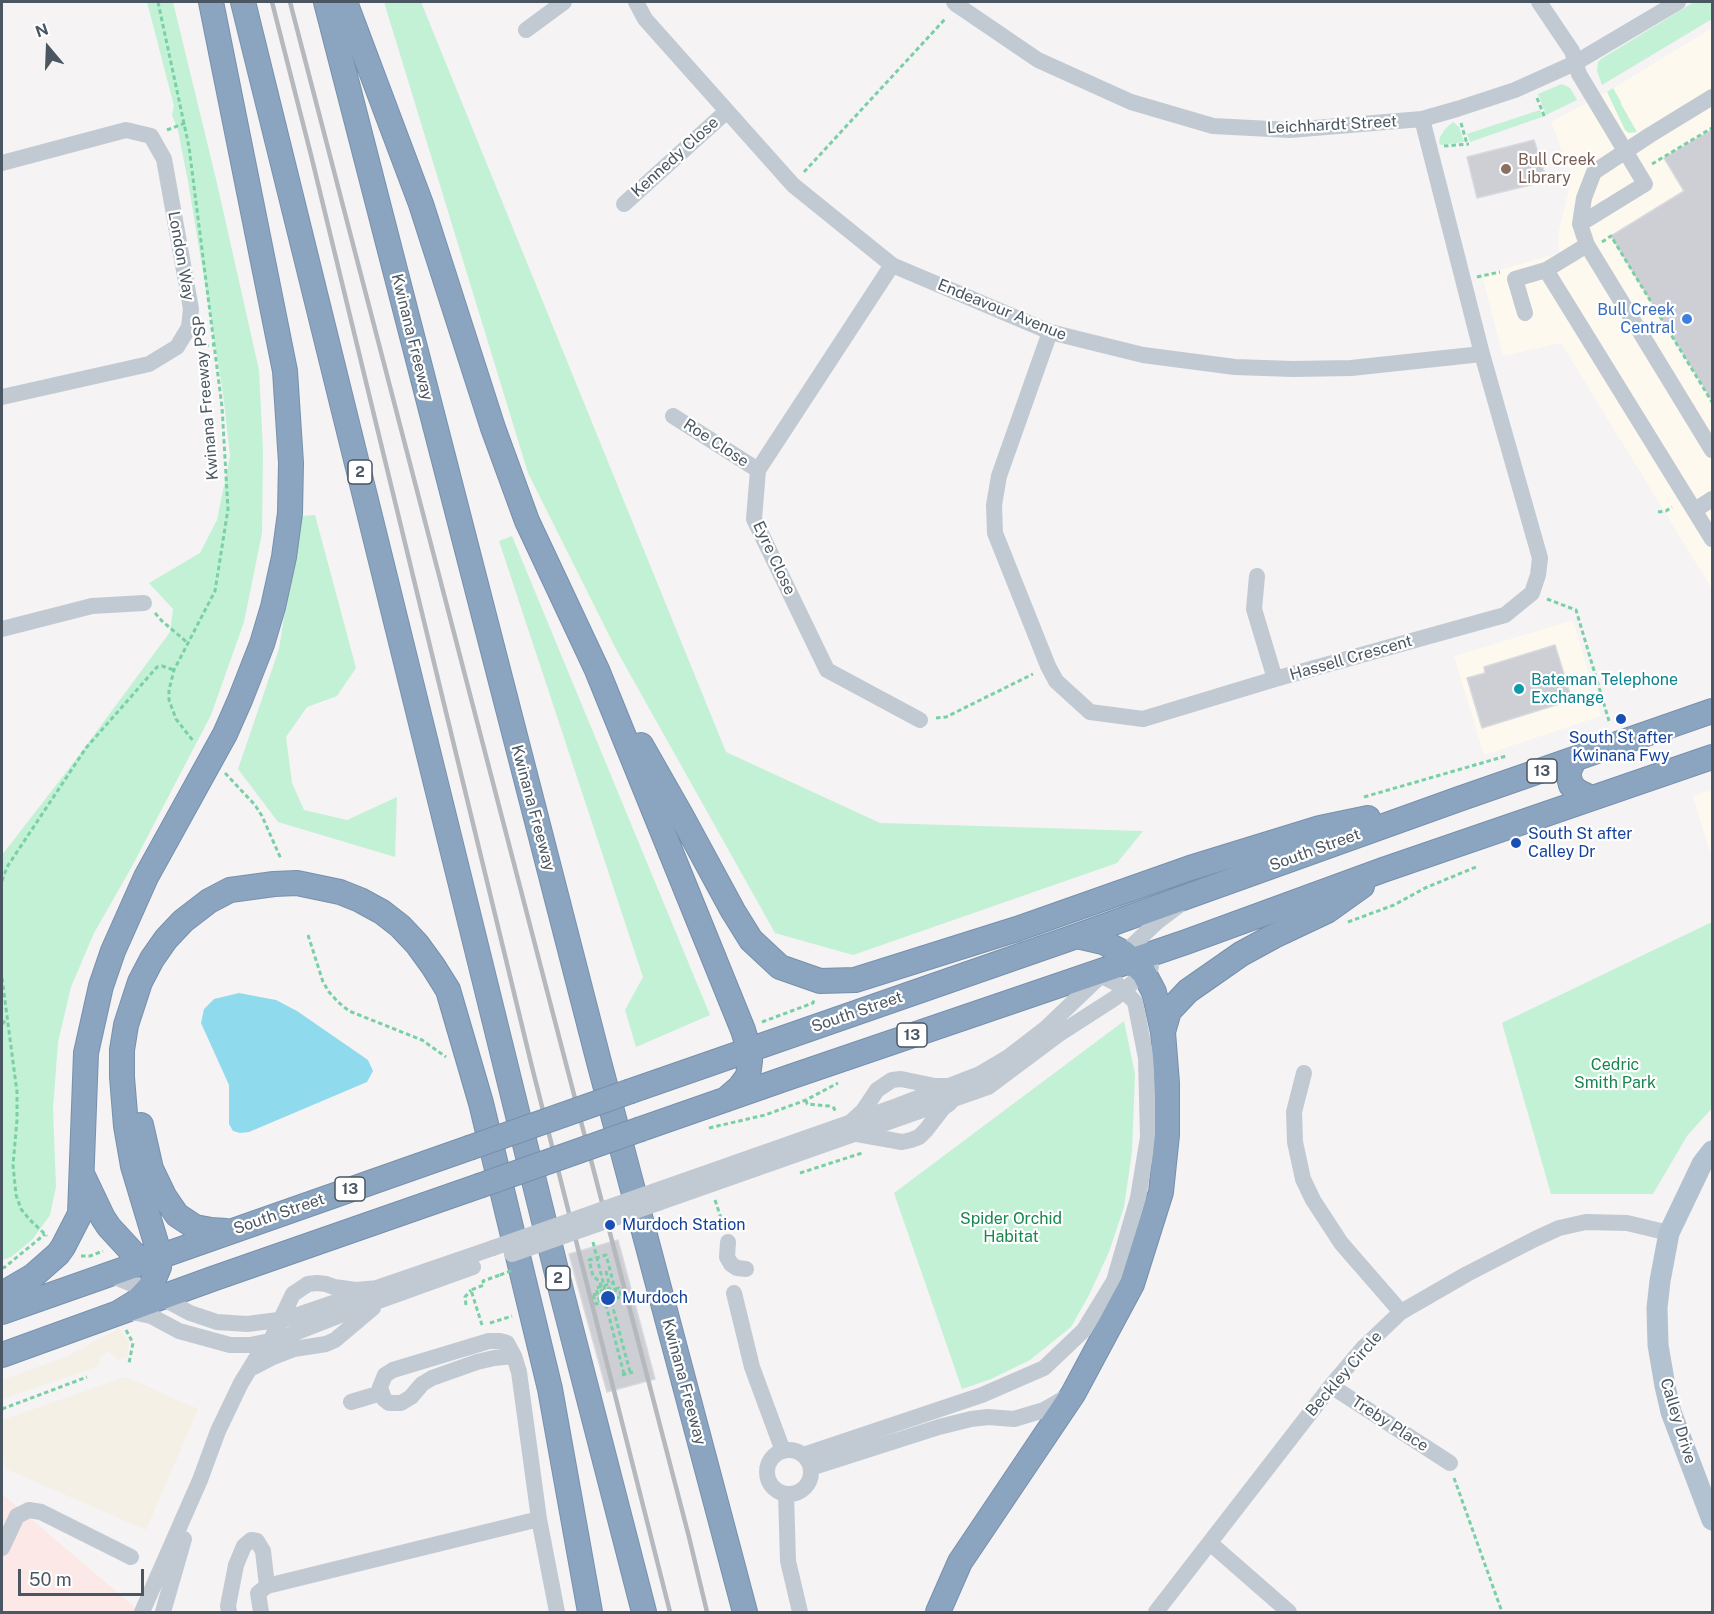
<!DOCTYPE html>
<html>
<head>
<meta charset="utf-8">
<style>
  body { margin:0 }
  #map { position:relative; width:1714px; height:1614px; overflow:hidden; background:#f5f3f3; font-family:"Public Sans",sans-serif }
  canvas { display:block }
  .frame { position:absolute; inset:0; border:3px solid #4a5661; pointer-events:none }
  .north { position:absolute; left:18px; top:18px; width:60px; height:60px; -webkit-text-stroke:4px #fff; paint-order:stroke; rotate:341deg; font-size:16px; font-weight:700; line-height:24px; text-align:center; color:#4a5661 }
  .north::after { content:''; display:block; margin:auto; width:21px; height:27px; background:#4a5661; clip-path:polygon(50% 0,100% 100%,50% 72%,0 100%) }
  .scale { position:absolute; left:18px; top:1569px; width:126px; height:27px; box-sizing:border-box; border:3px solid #4a5661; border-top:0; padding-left:8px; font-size:18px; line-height:21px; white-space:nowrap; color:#4a5661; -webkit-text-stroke:4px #fff; paint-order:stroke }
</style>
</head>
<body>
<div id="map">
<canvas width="1714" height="1614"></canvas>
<div class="frame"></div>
<div class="north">N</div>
<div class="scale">50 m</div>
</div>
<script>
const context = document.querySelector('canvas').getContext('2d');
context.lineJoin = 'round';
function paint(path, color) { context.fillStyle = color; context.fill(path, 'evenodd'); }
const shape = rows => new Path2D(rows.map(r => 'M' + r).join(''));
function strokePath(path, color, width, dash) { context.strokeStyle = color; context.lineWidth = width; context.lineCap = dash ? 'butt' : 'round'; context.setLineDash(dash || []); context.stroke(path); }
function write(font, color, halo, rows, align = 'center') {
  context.font = font + ' "Public Sans",sans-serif'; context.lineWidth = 4.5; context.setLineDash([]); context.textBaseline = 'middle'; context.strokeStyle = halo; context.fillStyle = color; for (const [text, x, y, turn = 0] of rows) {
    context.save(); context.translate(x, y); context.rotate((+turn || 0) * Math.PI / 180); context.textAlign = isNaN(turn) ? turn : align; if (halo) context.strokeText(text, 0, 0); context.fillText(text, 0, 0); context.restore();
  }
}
const commercial = shape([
  [1712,28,1712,589,1561,343,1503,356,1482,275,1559,253,1558,235,1572,176,1551,122,1607,92],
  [1573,620,1601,716,1484,755,1454,656],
  [1712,790,1712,859,1693,796]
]);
const medical = shape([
  [2,1494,140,1612,2,1612]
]);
const green = shape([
  [147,2,173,2,216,179,259,370,263,451,262,533,244,622,211,715,130,870,94,933,71,987,58,1042,53,1109,56,1187,50,1215,32,1240,11,1257,2,1260,2,855,74,762,170,632,173,609,149,583,200,553,217,520,230,456,223,393,188,181,178,131,172,115,174,106],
  [384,2,421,2,726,752,880,823,1143,831,1117,863,853,955,775,933,617,651,528,473],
  [1694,2,1712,2,1712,19,1602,85,1597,71,1598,62,1601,59],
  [1562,84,1570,88,1577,100,1546,115,1538,94],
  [1613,88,1621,102,1621,104,1637,132,1629,133,1625,130,1607,92],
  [1540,110,1542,117,1470,142,1467,134],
  [1453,122,1459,127,1464,142,1441,145,1439,143,1440,137,1445,129],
  [315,515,356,668,337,696,307,707,286,737,292,783,304,810,347,820,397,797,395,857,278,822,238,769,279,649,300,516],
  [512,536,710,1015,636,1047,625,1010,643,977,499,541],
  [1712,922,1712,1108,1687,1136,1653,1194,1551,1194,1502,1023],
  [1124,1021,1135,1074,1132,1152,1124,1207,1109,1252,1089,1295,1071,1327,1030,1360,991,1379,962,1389,894,1193]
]);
const sand = shape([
  [119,1328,129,1341,127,1357,118,1360,109,1351,99,1358,99,1366,2,1399,2,1380,66,1357],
  [126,1377,198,1409,146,1530,6,1469,2,1454,2,1420]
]);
const water = shape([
  [239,993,276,1000,297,1011,368,1060,373,1071,367,1082,249,1132,240,1133,233,1131,229,1124,229,1085,201,1023,204,1009,214,999]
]);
const building = shape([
  [1713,129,1713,402,1611,236,1684,191,1664,158,1713,129],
  [1534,140,1547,181,1477,198,1467,157,1534,140],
  [1555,645,1572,700,1482,728,1467,678,1485,673,1484,667,1555,645],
  [618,1240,655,1379,607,1392,569,1254,618,1240]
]);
const path = shape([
  [158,2,189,147,222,407,228,509,215,591,174,670,169,690,169,700,176,719,194,742],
  [1537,98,1545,118],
  [1461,123,1467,144],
  [167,130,185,123],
  [1444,146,1469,144],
  [1652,164,1712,128],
  [804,172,946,18],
  [1602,242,1611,236,1712,402],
  [1477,277,1500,272],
  [197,346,214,345],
  [1658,512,1666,511,1672,507],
  [1547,599,1576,610,1609,721],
  [155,613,162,621,189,644],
  [936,718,946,717,1033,674],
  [225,773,255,805,262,816,281,859],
  [1364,797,1506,756],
  [2,881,7,867,86,748,157,667,162,666,174,670],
  [1348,922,1394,905,1425,888,1476,867],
  [308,935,323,982,329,992,338,1002,349,1011,422,1040,446,1057],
  [2,978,17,1092,17,1120,13,1165,16,1195,21,1209,30,1220,47,1236],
  [762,1022,813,1003,814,1000],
  [2,1024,7,1019],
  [806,1100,807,1104,829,1106,834,1108,835,1111],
  [709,1128,765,1115,806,1100,838,1083],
  [800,1173,862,1153],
  [715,1200,724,1227],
  [593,1242,605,1290],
  [81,1256,90,1256,103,1251],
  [2,1268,5,1267,45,1234],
  [606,1271,609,1284],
  [600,1291,611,1288],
  [593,1295,619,1288,621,1297,617,1298,616,1294],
  [593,1295,596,1304,600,1303,596,1288,613,1283,613,1285],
  [466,1305,465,1297,471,1290],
  [490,1323,512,1316],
  [482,1325,471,1290,484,1285,483,1281,500,1275],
  [126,1330,133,1343,129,1363],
  [624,1374,600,1282,593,1276,589,1260,606,1255,616,1293,612,1304,630,1372],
  [622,1375,633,1372],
  [2,1409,87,1377],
  [1454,1478,1502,1612]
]);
const minor = shape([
  [636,2,645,19,793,185,892,265,1050,332,1143,355,1235,367,1293,369,1351,368,1482,354],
  [954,2,957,5,1038,60,1131,102,1213,126,1290,130,1422,119,1457,109,1515,90,1575,63,1678,2],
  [1539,2,1572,51,1579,74,1645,184,1580,224],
  [526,30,564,2],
  [1712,97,1650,135,1594,172,1584,198,1580,224,1587,245,1712,450],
  [2,163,126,130,151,136,164,159,191,309,189,327,177,347,149,364,2,397],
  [624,204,727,111],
  [892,265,758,470,754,519,827,670,920,720],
  [1546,270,1712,539],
  [1525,313,1515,279,1546,270,1587,245],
  [1050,332,999,476,994,505,995,533,1048,666,1056,681,1090,712,1143,719,1275,679,1505,615,1532,593,1538,575,1540,558,1482,354,1422,119],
  [673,416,758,470],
  [1695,510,1712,499],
  [1257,576,1254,609,1275,679],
  [2,629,92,606,144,603],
  [1304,1073,1294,1112,1295,1142,1303,1179,1313,1200,1341,1243,1401,1312],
  [852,1121,863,1111,877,1090,892,1080,901,1079,935,1086,945,1086],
  [857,1134,902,1142,911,1140,919,1137,926,1130,943,1108,950,1103],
  [655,1191,897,1106,980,1074,1007,1058,1046,1028,1158,921,1178,906],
  [658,1203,988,1087,1059,1034,1115,998,1151,967],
  [728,1242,727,1257,731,1264,737,1268,746,1269],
  [105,1277,115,1277,147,1290,190,1313,217,1322,247,1324,286,1319,493,1248],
  [734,1293,752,1367,783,1451],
  [124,1313,137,1313,151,1316,179,1331,230,1345,250,1345,270,1341,292,1334,348,1312,473,1267],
  [254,1367,273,1357,294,1349,326,1344,335,1340,373,1308],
  [1331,1386,1450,1463],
  [351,1402,381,1393],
  '767 1472a22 22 0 1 1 44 0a22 22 0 1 1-44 0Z',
  [803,1455,982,1395,1044,1368,1084,1330,1114,1281,1138,1198,1148,1137,1146,1058,1135,1002,1116,983,1104,977,1090,975],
  [811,1468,939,1427,971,1419,988,1417,1014,1419,1044,1410,1070,1395],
  [786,1494,788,1561,800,1612],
  [539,1519,557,1612],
  [1210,1543,1289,1612],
  [2,1548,17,1516,29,1510,41,1512,131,1557],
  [142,1612,200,1480,218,1431,241,1383,257,1357,269,1344,293,1294,308,1284,317,1283,326,1284,334,1287,356,1290,378,1288],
  [163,1612,184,1539],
  [229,1612,228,1606,236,1565,244,1546,251,1540,257,1541,263,1551,267,1586],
  [261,1612,258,1593,267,1586,539,1519,519,1372,514,1356,507,1343,500,1341,489,1341,393,1370,385,1375,380,1387,384,1399,389,1403,401,1403,411,1397,422,1384,432,1378,477,1362,494,1358,514,1356],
  [1156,1612,1331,1386,1364,1347,1401,1312,1467,1274,1535,1239,1559,1228,1586,1222,1627,1223,1669,1233]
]);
const major = shape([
  [1712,1151,1702,1164,1669,1233,1660,1281,1657,1308,1658,1345,1665,1386,1671,1412,1712,1520]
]);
const highway = shape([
  [243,2,563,1298,644,1612],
  [326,2,599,1062,745,1612],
  [345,2,421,204,493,428,527,521,597,670,743,1030,749,1050,750,1061,748,1076,740,1087,725,1100],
  [641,745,682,817,733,911,751,940,780,967,820,981,855,980,1017,929,1190,868,1320,828,1368,818],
  [1574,760,1568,773,1571,785,1577,791,1591,798],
  [1163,1032,1169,1011,1188,991,1241,954,1274,936,1327,911,1362,886],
  [631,1091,1077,936,1459,799,1712,711],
  [141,1125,151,1169,164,1196,177,1215,195,1227,211,1230,226,1231],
  [641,1129,790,1077,1186,942,1383,870,1712,757],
  [83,1176,103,1218,109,1227,133,1253,144,1261,155,1266],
  [2,1294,33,1276,58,1254,63,1247,80,1214,86,1053,101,986,113,951,146,877,225,734,240,700,262,644,273,607,284,557,290,513,291,463,285,371,211,2],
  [2,1312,469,1148],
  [118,1313,136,1302,151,1286,159,1267,160,1256,133,1166,126,1126,122,1077,122,1050,126,1025,140,982,152,959,166,939,183,921,209,901,230,890,274,884,297,883,340,892,360,900,382,912,400,926,417,944,433,966,448,990,481,1103,550,1389,590,1612],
  [2,1355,215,1278,479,1186],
  [938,1612,960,1562,1073,1394,1132,1284,1161,1192,1167,1135,1167,1083,1163,1032,1154,992,1144,973,1124,953,1103,942,1077,936]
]);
const rail = shape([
  [272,2,311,155,532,1067,670,1612],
  [290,2,689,1537,707,1612]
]);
const pathBridge = shape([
  [500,1275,513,1270]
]);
const minorBridge = shape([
  [493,1248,655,1191],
  [512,1254,658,1203]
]);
const highwayBridge = shape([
  [469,1148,631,1091],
  [479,1186,641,1129]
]);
const markers = [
  [1506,169,6,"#8d6e63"],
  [1687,319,6,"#3f7fe0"],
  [1519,689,6,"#0f9aa8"],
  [1621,719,6,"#1a4fb4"],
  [1516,843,6,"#1a4fb4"],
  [610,1225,6,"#1a4fb4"],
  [608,1298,8,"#1a4fb4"]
];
const shields = [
  [360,472,24],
  [1542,771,30],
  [912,1035,30],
  [350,1189,30],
  [558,1278,24]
];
const shieldNames = [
  ["2",360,472],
  ["13",1542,771],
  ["13",912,1035],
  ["13",350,1189],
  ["2",558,1278]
];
const streetNames = [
  ["Leichhardt Street",1332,125,-3],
  ["Kennedy Close",675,157,-42],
  ["London Way",181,256,80],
  ["Endeavour Avenue",1002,310,22],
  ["Kwinana Freeway",412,337,76],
  ["Kwinana Freeway PSP",206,398,-95],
  ["Roe Close",716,443,33],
  ["Eyre Close",774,558,65],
  ["Hassell Crescent",1351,658,-16],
  ["Kwinana Freeway",533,808,75],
  ["South Street",1315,850,-20],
  ["South Street",857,1012,-19],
  ["South Street",279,1214,-19],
  ["Beckley Circle",1344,1374,-49],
  ["Kwinana Freeway",684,1382,75],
  ["Calley Drive",1678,1421,73],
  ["Treby Place",1390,1424,33]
];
const educationNames = [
  ["Bull Creek",1518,160],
  ["Library",1518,178]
];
const shopNames = [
  ["Bull Creek",1675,310],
  ["Central",1675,328]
];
const cultureNames = [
  ["Bateman Telephone",1531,680],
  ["Exchange",1531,698]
];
const transitNames = [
  ["South St after",1621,738,"center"],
  ["Kwinana Fwy",1621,756,"center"],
  ["South St after",1528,834],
  ["Calley Dr",1528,852],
  ["Murdoch Station",622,1225],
  ["Murdoch",622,1298]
];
const parkNames = [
  ["Cedric",1615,1065],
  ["Smith Park",1615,1083],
  ["Spider Orchid",1011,1219],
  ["Habitat",1011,1237]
];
paint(commercial, '#fdf9ef');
paint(medical, '#fce8e6');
paint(green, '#c3f1d5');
paint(sand, '#f5f0e5');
paint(water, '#90daee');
paint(building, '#cdcfd5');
strokePath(building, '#d7d9de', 1.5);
strokePath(highway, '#7690ad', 26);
strokePath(path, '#7ad0a6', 3, [4.5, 3]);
strokePath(minor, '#c1cad2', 16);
strokePath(major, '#b3c2d1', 21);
strokePath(highway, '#8ba5c1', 24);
strokePath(rail, '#b5b8bd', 4.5);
strokePath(highwayBridge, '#7690ad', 26, []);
strokePath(pathBridge, '#7ad0a6', 3, [4.5, 3]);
strokePath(minorBridge, '#c1cad2', 16);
strokePath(highwayBridge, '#8ba5c1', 24);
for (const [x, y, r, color] of markers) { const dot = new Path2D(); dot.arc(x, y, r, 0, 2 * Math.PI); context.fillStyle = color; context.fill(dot); strokePath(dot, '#fff', 2); }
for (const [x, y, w] of shields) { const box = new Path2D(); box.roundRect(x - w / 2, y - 12, w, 24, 4.5); context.fillStyle = '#fff'; context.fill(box); strokePath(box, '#4a5661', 1.5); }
write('bold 15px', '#4a5661', null, shieldNames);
write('16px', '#4a5661', '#fff', streetNames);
write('16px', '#785e54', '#fff', educationNames, 'left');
write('16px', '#366cbe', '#fff', shopNames, 'right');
write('16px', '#0d838f', '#fff', cultureNames, 'left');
write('16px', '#164399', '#fff', transitNames, 'left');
write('16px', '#17864f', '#fff', parkNames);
</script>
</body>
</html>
